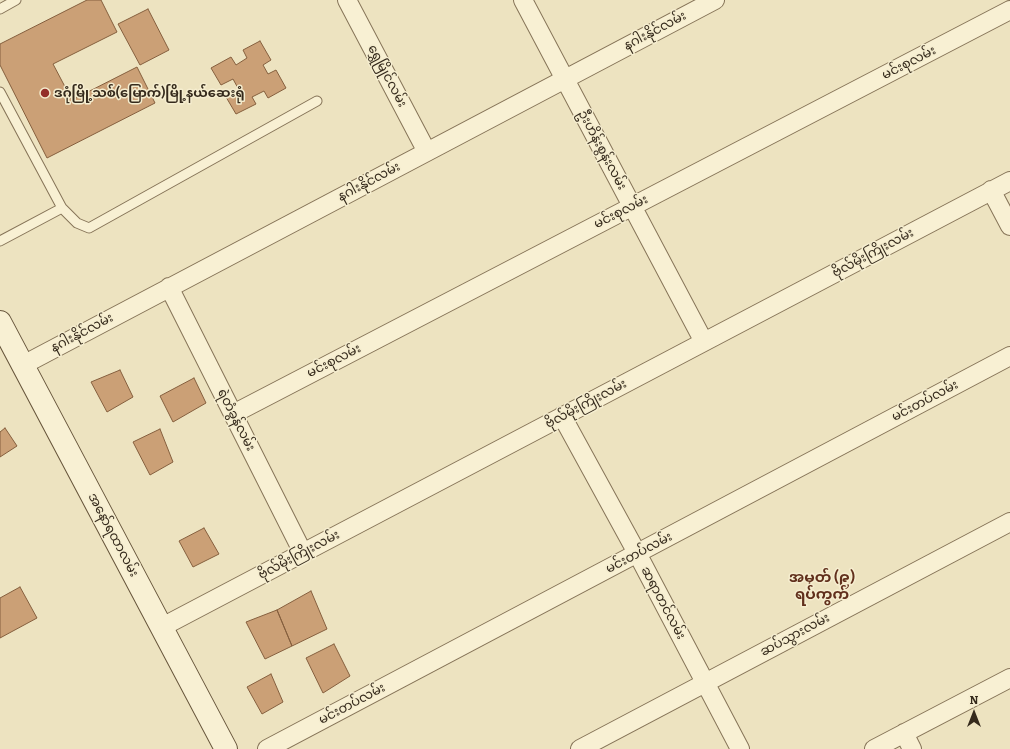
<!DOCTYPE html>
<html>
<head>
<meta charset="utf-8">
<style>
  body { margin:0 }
  #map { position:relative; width:1010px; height:749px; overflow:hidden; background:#ede3c0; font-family:Bitter,serif }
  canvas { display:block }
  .north { position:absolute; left:954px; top:693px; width:40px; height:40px; -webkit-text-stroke:3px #f5edcf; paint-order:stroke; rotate:0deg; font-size:11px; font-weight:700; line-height:16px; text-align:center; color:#352a1c }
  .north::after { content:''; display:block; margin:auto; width:14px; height:18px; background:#352a1c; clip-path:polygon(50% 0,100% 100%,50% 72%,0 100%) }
</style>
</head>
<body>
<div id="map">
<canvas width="1010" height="749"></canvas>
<div class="north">N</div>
</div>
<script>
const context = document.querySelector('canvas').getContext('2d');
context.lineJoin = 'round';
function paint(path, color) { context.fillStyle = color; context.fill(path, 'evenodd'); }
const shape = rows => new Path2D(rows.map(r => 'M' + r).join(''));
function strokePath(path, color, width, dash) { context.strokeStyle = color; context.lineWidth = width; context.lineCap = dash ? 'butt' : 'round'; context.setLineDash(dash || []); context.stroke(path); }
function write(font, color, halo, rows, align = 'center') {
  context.font = font + ' Bitter,"Noto Sans Myanmar",serif'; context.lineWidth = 3; context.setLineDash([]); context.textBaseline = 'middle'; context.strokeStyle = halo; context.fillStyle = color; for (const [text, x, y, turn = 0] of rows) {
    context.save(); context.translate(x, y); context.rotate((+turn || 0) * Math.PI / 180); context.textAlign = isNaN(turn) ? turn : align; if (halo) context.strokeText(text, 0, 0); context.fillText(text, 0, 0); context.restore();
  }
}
const building = shape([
  [87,0,101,0,117,32,53,64,72,100,137,67,155,103,47,158,0,65,0,44,87,0],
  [148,9,169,50,140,65,118,24,148,9],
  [260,41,271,60,263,65,268,74,276,70,286,88,268,98,264,91,252,97,256,104,236,114,226,97,239,90,233,79,221,85,211,68,231,57,236,65,247,58,243,50,260,41],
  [120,370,133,397,107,412,91,382,120,370],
  [194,378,206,403,173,422,160,396,194,378],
  [5,428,17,446,0,457,0,432,5,428],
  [160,429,173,462,150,475,133,442,160,429],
  [204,528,219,554,193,567,179,541,204,528],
  [20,587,37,618,0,638,0,598,20,587],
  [311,591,327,629,292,646,277,610,311,591],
  [277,610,292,646,265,659,246,622,277,610],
  [334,644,350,676,323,693,306,658,334,644],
  [271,674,283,702,262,714,247,687,271,674]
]);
const lane = shape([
  [0,9,16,0],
  [0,92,62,208,77,223,89,228,317,101],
  [0,241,62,208]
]);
const street = shape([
  [347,0,427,152],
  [523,0,704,342],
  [991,190,1010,226],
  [169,287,303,553],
  [23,365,715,0],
  [233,414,1010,10],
  [562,416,637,553,740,749],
  [162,627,1010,181],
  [904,733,912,749],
  [267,749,1010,356],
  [580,749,1010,522],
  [874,749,1010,678]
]);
const secondary = shape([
  [0,322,226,749]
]);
const markers = [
  [45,93,5,"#943029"]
];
const streetNames = [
  ["နဂါးနိုင်လမ်း",655,31,-28],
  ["မင်းစုလမ်း",909,63,-27],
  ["ရွှေမြိုင်လမ်း",387,76,62],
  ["ဦးဟိန်းစွန်းလမ်း",602,150,62],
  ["နဂါးနိုင်လမ်း",369,182,-28],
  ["မင်းစုလမ်း",621,212,-27],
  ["ဗိုလ်မိုးကြိုးလမ်း",873,253,-28],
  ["နဂါးနိုင်လမ်း",82,333,-28],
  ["မင်းစုလမ်း",334,361,-27],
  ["မင်းတပ်လမ်း",925,401,-28],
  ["ဗိုလ်မိုးကြိုးလမ်း",586,404,-28],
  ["ရဲတံခွန်လမ်း",236,420,63],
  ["အနော်ရထာလမ်း",113,535,62],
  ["မင်းတပ်လမ်း",639,553,-28],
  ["ဗိုလ်မိုးကြိုးလမ်း",299,555,-28],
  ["ဆရာတင်လမ်း",663,603,62],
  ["ဆပ်သွားလမ်း",795,635,-28],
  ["မင်းတပ်လမ်း",352,704,-28]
];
const poiNames = [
  ["ဒဂုံမြို့သစ်(မြောက်)မြို့နယ်ဆေးရုံ",54,93]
];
const quarterNames = [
  ["အမှတ် (၉)",822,578],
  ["ရပ်ကွက်",822,595]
];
paint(building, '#cba076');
strokePath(building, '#855f3e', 1);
strokePath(lane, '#867458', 11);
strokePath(street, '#867458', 20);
strokePath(secondary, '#67553b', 24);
strokePath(lane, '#f8f0d3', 9);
strokePath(street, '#f8f0d3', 18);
strokePath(secondary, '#f8f0d3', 22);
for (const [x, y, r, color] of markers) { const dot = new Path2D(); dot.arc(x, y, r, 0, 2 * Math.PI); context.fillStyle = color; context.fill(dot); strokePath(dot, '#f5edcf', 1.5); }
write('13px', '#352a1c', '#f5edcf', streetNames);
write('bold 13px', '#352a1c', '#f5edcf', poiNames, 'left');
write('bold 15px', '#61301c', '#f5edcf', quarterNames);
</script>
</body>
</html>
